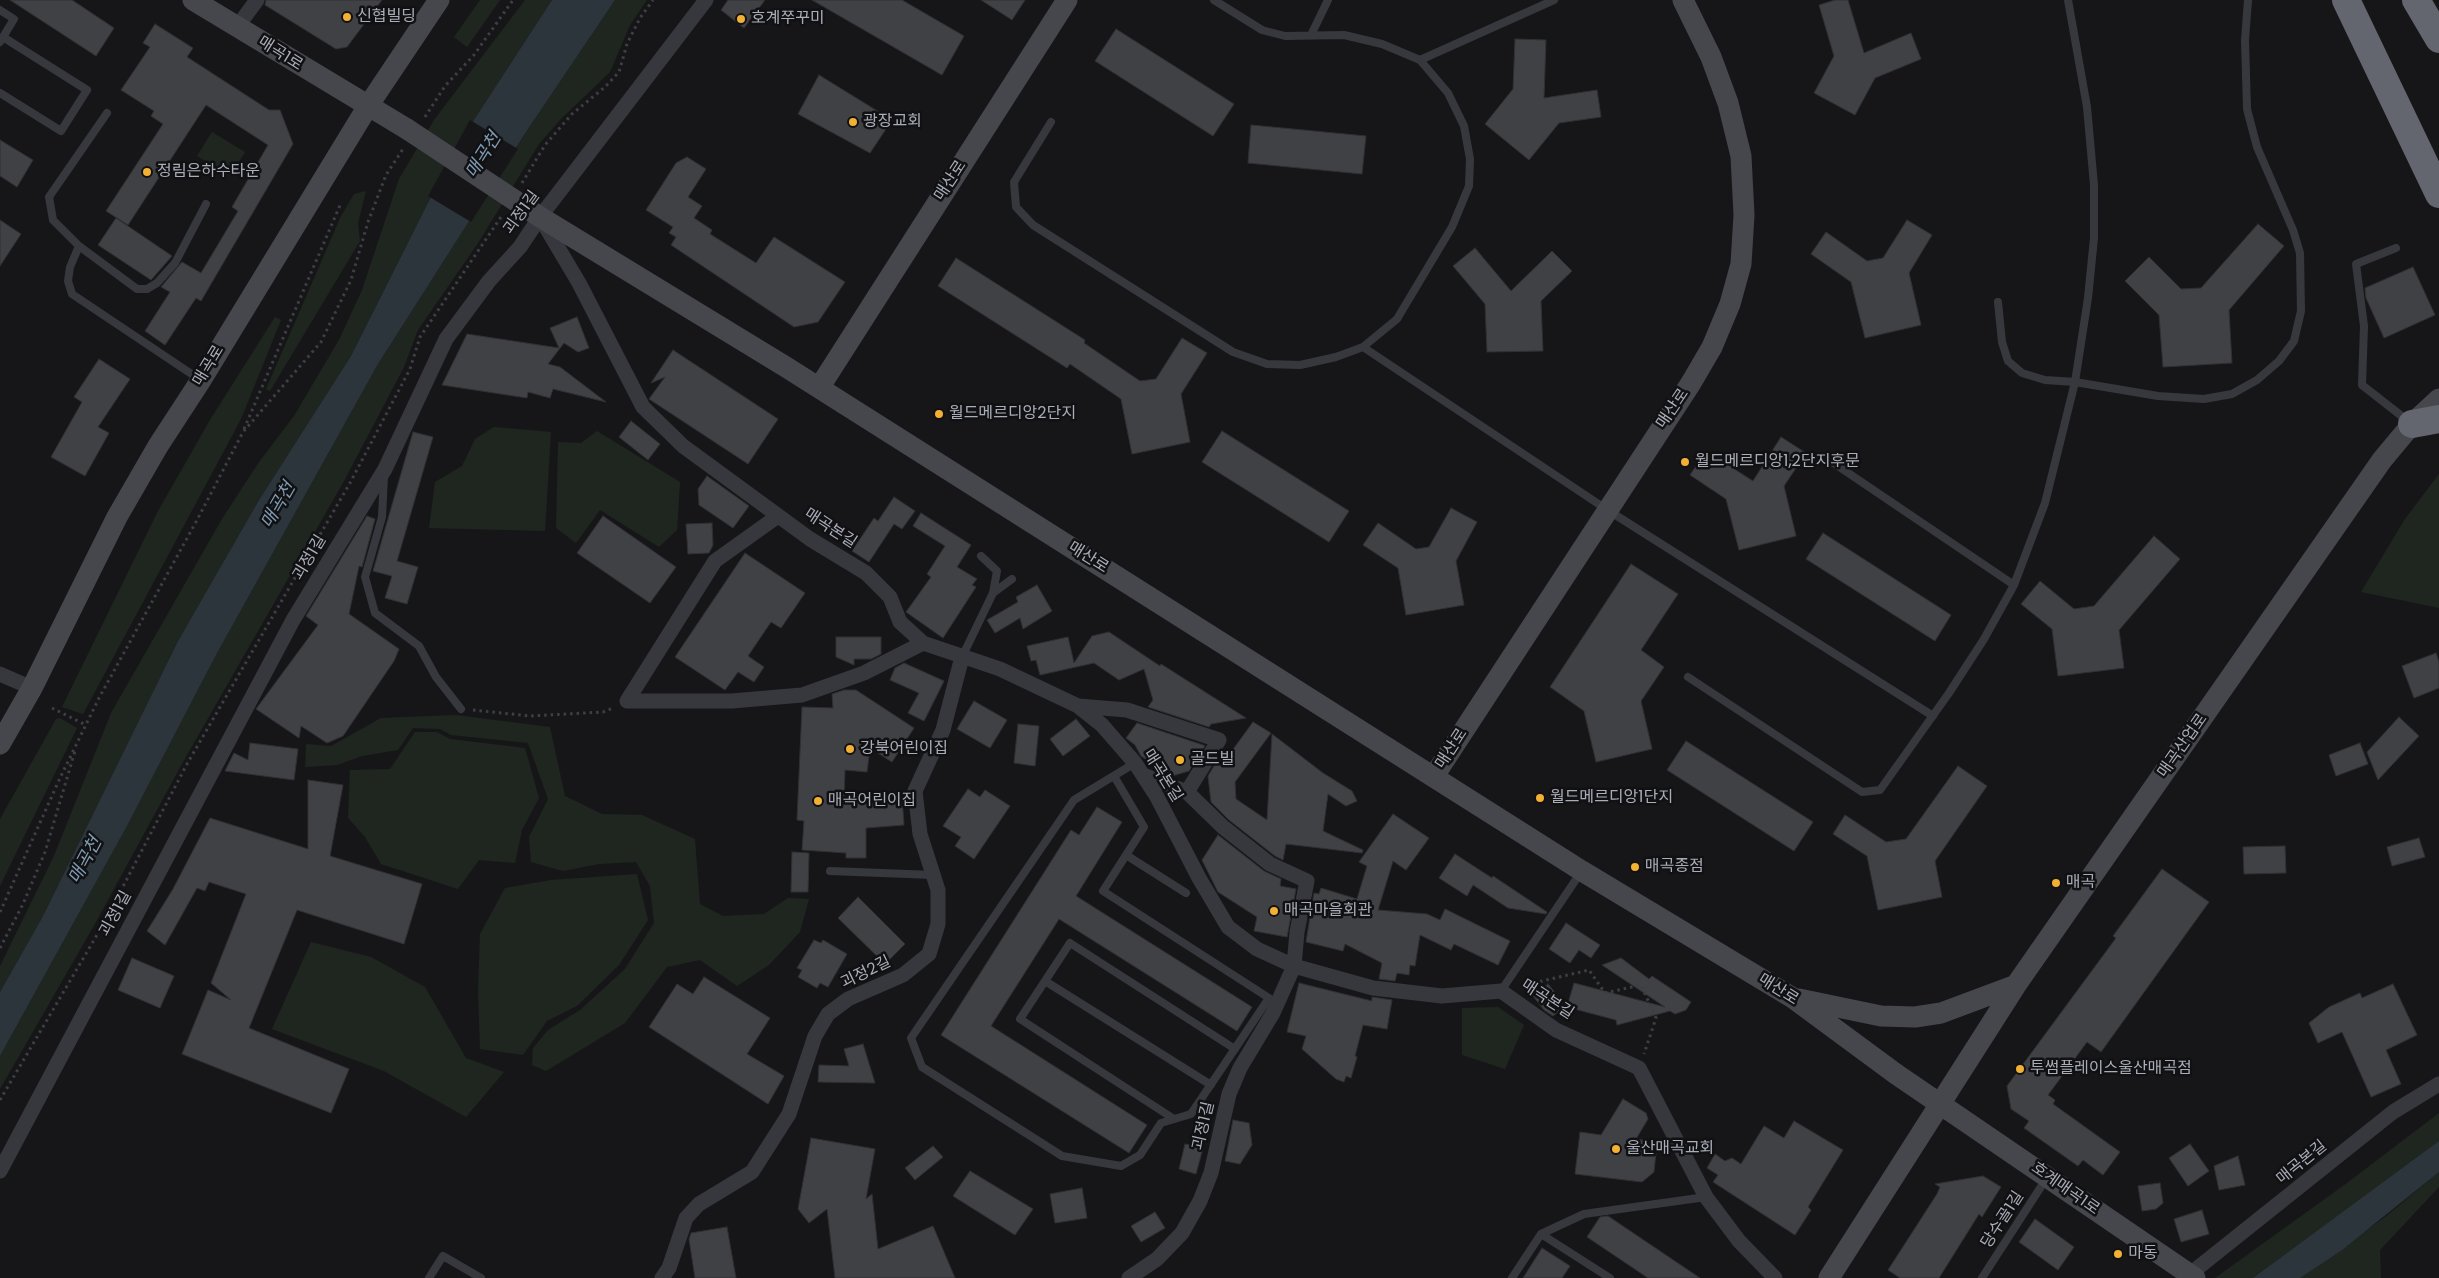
<!DOCTYPE html>
<html>
<head>
<meta charset="utf-8">
<style>
  body { margin:0 }
  canvas { display:block; background:#161618 }
</style>
</head>
<body>
<canvas width="2439" height="1278"></canvas>
<script>
const context = document.querySelector('canvas').getContext('2d');
context.lineJoin = 'round';
function paint(path, color) { context.fillStyle = color; context.fill(path, 'evenodd'); }
const shape = rows => new Path2D(rows.map(r => 'M' + r).join(''));
function strokePath(path, color, width, dash) { context.strokeStyle = color; context.lineWidth = width; context.lineCap = dash ? 'butt' : 'round'; context.setLineDash(dash || []); context.stroke(path); }
function write(font, color, halo, rows, align = 'center') {
  context.font = font + ' Poppins,"Noto Sans KR",sans-serif'; context.lineWidth = 5; context.setLineDash([]); context.textBaseline = 'middle'; context.strokeStyle = halo; context.fillStyle = color; for (const [text, x, y, turn = 0] of rows) {
    context.save(); context.translate(x, y); context.rotate((+turn || 0) * Math.PI / 180); context.textAlign = isNaN(turn) ? turn : align; if (halo) context.strokeText(text, 0, 0); context.fillText(text, 0, 0); context.restore();
  }
}
const green = shape([
  [480,0,500,0,467,47,454,37],
  [525,0,552,0,455,149,351,356,259,500,178,641,43,916,0,992,0,966,54,856,111,713,222,519,259,462,294,416,340,338,362,290,399,179,434,120],
  [615,0,647,0,630,25,610,72,561,119,539,144,478,243,418,330,404,367,344,481,183,762,96,922,0,1089,0,1056,127,826,216,655,378,364,524,135],
  [212,132,245,152,230,176,197,156],
  [366,191,358,223,360,241,270,391,266,389,341,216,354,194],
  [275,317,281,320,241,419,83,714,62,707,158,511,210,420],
  [494,427,551,432,545,531,429,528,435,482,462,466,475,439],
  [597,431,680,482,677,530,659,547,600,510,576,543,556,528,558,442,581,443],
  [2439,474,2439,608,2361,592,2405,519],
  [456,715,550,727,565,796,602,814,642,815,695,839,700,904,723,916,764,914,788,898,809,899,800,932,769,965,737,986,700,960,667,967,625,1023,546,1071,532,1065,533,1048,548,1030,580,1010,625,969,654,923,650,886,636,862,599,864,563,871,531,862,529,837,548,799,528,743,451,735,440,729,413,728,398,750,362,756,337,765,305,767,306,744,331,746,381,718],
  [60,718,77,728,0,886,0,819,56,719],
  [415,732,437,732,450,739,525,748,539,798,522,830,515,863,479,860,458,889,381,864,365,837,348,818,350,770,390,769],
  [637,874,648,920,619,965,577,1006,547,1021,523,1055,480,1049,478,991,480,934,505,888,551,880],
  [311,942,371,957,425,987,466,1058,504,1072,466,1117,384,1071,272,1029],
  [1498,1007,1524,1025,1505,1069,1462,1055,1462,1008],
  [2439,1113,2439,1141,2370,1193,2253,1278,2215,1278,2347,1183],
  [2439,1172,2439,1187,2380,1250,2381,1278,2300,1278,2385,1217]
]);
const water = shape([
  [552,0,615,0,524,135,378,364,216,655,127,826,0,1056,0,992,43,916,178,641,259,500,351,356,455,149],
  [2439,1141,2439,1172,2342,1250,2300,1278,2253,1278]
]);
const pier = shape([
  [470,120,518,149,471,222,428,196]
]);
const building = shape([
  [10,0,72,0,114,28,96,56,10,0],
  [266,0,382,0,347,47,336,49,265,5,266,0],
  [728,0,765,0,744,28,721,10,728,0],
  [812,0,902,0,964,36,942,75,812,0],
  [981,0,1025,0,1012,20,981,0],
  [1835,0,1848,0,1864,53,1911,33,1921,59,1875,78,1855,115,1814,93,1834,56,1819,5,1835,0],
  [155,24,193,48,187,57,269,110,280,110,293,144,201,301,196,298,165,345,145,331,170,292,161,287,182,262,201,273,238,211,232,207,268,145,206,105,128,225,106,211,163,124,151,116,154,111,121,90,150,47,143,43,155,24],
  [1116,29,1234,104,1213,136,1095,61,1116,29],
  [1515,39,1546,40,1544,98,1597,90,1601,117,1559,123,1529,160,1485,124,1513,89,1515,39],
  [819,75,892,120,870,153,798,114,819,75],
  [1251,125,1366,136,1362,174,1248,163,1251,125],
  [0,140,33,160,17,187,0,176,0,140],
  [687,157,706,169,688,197,702,206,694,218,712,230,710,234,756,263,774,237,845,282,818,322,794,327,671,245,676,237,669,233,673,227,646,210,676,163,687,157],
  [116,218,172,256,151,280,98,245,116,218],
  [0,220,21,234,0,266,0,220],
  [1907,220,1932,235,1909,273,1921,325,1865,338,1851,282,1811,254,1826,232,1867,261,1883,258,1907,220],
  [2258,224,2284,246,2229,310,2232,363,2163,367,2159,315,2125,281,2149,257,2181,289,2201,288,2258,224],
  [1475,248,1511,291,1552,251,1572,271,1541,301,1543,351,1487,352,1485,304,1453,266,1475,248],
  [956,258,1085,340,1084,343,1140,381,1156,379,1182,338,1207,353,1181,394,1190,442,1132,454,1121,399,1070,364,1067,368,938,286,956,258],
  [2413,267,2435,315,2384,338,2366,298,2365,288,2413,267],
  [577,317,589,348,578,352,564,343,548,364,560,367,606,402,553,389,550,398,528,392,527,398,442,385,467,334,559,348,550,328,577,317],
  [673,350,778,419,748,464,649,399,665,377,651,383,673,350],
  [99,359,130,379,98,427,109,433,85,476,51,457,82,402,74,397,99,359],
  [631,421,660,444,648,460,619,437,631,421],
  [1222,431,1349,511,1329,542,1202,462,1222,431],
  [413,432,433,437,397,561,418,567,407,604,385,598,392,576,373,571,413,432],
  [1781,437,1806,453,1784,486,1796,536,1739,550,1726,499,1690,475,1706,451,1753,481,1781,437],
  [707,476,749,506,733,528,699,505,698,489,707,476],
  [894,497,915,511,902,529,894,524,869,562,852,551,874,518,878,521,894,497],
  [1451,508,1477,522,1456,561,1464,605,1406,615,1398,568,1363,545,1378,523,1416,549,1429,547,1451,508],
  [921,513,971,545,957,567,977,579,972,585,976,587,943,638,906,612,931,577,927,574,945,546,913,526,921,513],
  [367,516,375,519,362,567,359,566,349,614,399,649,394,661,343,736,327,743,301,726,299,738,256,709,318,625,306,616,367,516],
  [603,516,676,567,650,603,577,553,603,516],
  [712,523,713,545,709,553,688,554,686,524,712,523],
  [1823,533,1951,615,1935,641,1806,559,1823,533],
  [2154,536,2180,559,2119,630,2124,668,2058,676,2052,629,2021,604,2040,581,2074,609,2094,606,2154,536],
  [745,553,805,593,781,628,771,622,748,656,764,667,754,682,738,672,725,690,675,657,745,553],
  [1631,564,1678,594,1641,650,1664,667,1641,701,1652,749,1596,762,1584,711,1550,687,1631,564],
  [1037,585,1052,611,1023,629,1020,618,995,633,987,620,1018,602,1016,597,1037,585],
  [1109,632,1160,666,1161,664,1246,718,1211,724,1209,727,1148,707,1153,700,1144,669,1119,680,1094,663,1040,675,1036,660,1031,661,1027,646,1068,637,1074,663,1092,636,1109,632],
  [836,637,881,637,881,654,871,659,854,659,854,665,836,657,836,637],
  [2436,653,2439,662,2439,688,2414,698,2402,666,2436,653],
  [904,663,944,681,924,721,908,713,919,693,890,680,895,668,904,663],
  [844,690,856,690,914,728,892,762,870,748,867,772,845,770,844,802,902,797,904,825,866,828,866,858,846,858,846,853,802,850,804,821,797,820,802,707,833,708,832,694,844,690],
  [974,701,1007,720,990,748,957,729,974,701],
  [2399,717,2419,736,2378,780,2367,752,2399,717],
  [1076,719,1090,736,1063,756,1050,739,1076,719],
  [1253,722,1271,733,1235,782,1236,799,1267,820,1272,734,1323,773,1352,791,1357,801,1346,806,1328,794,1323,831,1363,850,1362,853,1286,844,1283,860,1275,856,1229,820,1211,802,1208,776,1220,756,1226,759,1253,722],
  [1137,723,1203,745,1205,746,1189,771,1172,776,1157,770,1159,768,1141,756,1135,745,1126,738,1137,723],
  [1018,724,1039,726,1035,766,1014,763,1018,724],
  [1686,741,1813,822,1794,851,1667,770,1686,741],
  [250,743,298,749,294,780,225,771,234,753,248,760,250,743],
  [2360,743,2368,764,2336,776,2329,755,2360,743],
  [1958,766,1987,786,1935,861,1942,897,1878,910,1867,856,1833,834,1845,815,1886,842,1906,839,1958,766],
  [308,780,343,785,330,856,422,884,404,944,297,910,249,1028,349,1069,331,1113,182,1054,208,990,231,1000,211,983,246,894,209,882,205,891,197,888,165,945,147,931,173,889,210,818,308,849,308,780],
  [968,789,980,797,985,790,1010,806,974,859,955,846,961,837,943,826,968,789],
  [1097,807,1122,822,1076,896,1252,1007,1237,1031,1059,919,991,1026,1147,1125,1129,1153,941,1035,1071,830,1079,835,1097,807],
  [1393,814,1429,838,1406,870,1393,861,1378,910,1427,914,1440,920,1445,909,1510,941,1498,965,1454,944,1451,950,1420,935,1415,966,1410,965,1409,975,1397,973,1395,981,1379,979,1382,963,1345,944,1343,951,1306,942,1314,893,1319,894,1321,888,1357,899,1367,866,1359,862,1393,814],
  [1218,835,1264,871,1281,879,1280,886,1296,889,1287,937,1254,931,1257,917,1218,892,1202,860,1218,835],
  [2419,838,2425,857,2392,866,2387,847,2419,838],
  [2285,846,2286,873,2244,874,2243,847,2285,846],
  [792,852,809,853,808,892,791,892,792,852],
  [1455,854,1492,878,1493,876,1547,912,1546,914,1508,908,1473,885,1467,896,1439,878,1455,854],
  [2162,869,2209,902,2101,1052,2087,1042,2048,1095,2055,1100,2053,1104,2120,1152,2103,1175,2083,1160,2078,1166,2024,1128,2029,1121,2011,1109,2007,1086,2116,938,2113,936,2162,869],
  [858,897,905,944,885,964,838,918,858,897],
  [1566,923,1600,945,1591,958,1579,950,1570,963,1549,949,1566,923],
  [814,940,821,943,823,940,847,954,828,987,820,983,817,988,798,977,802,970,797,968,814,940],
  [132,958,174,976,160,1008,118,990,132,958],
  [1621,958,1649,979,1652,976,1691,1002,1686,1010,1675,1014,1670,1011,1617,1025,1616,1020,1567,1007,1574,983,1665,1007,1602,965,1621,958],
  [704,977,770,1018,747,1054,784,1076,768,1104,649,1027,677,984,693,994,704,977],
  [1299,983,1372,1001,1372,997,1392,1000,1387,1029,1363,1025,1355,1056,1357,1057,1351,1078,1346,1076,1344,1082,1336,1079,1302,1049,1306,1036,1287,1032,1299,983],
  [1548,984,1566,1006,1553,1016,1544,1010,1533,996,1548,984],
  [2393,984,2417,1035,2386,1050,2401,1084,2371,1097,2342,1032,2318,1043,2309,1023,2329,1007,2360,993,2362,998,2393,984],
  [863,1044,875,1083,818,1082,819,1065,849,1066,844,1049,863,1044],
  [1623,1099,1646,1113,1648,1119,1636,1139,1657,1142,1654,1172,1642,1182,1575,1174,1580,1132,1601,1135,1623,1099],
  [1233,1120,1249,1123,1252,1145,1240,1164,1225,1161,1233,1120],
  [1794,1121,1843,1150,1808,1207,1811,1210,1795,1235,1713,1182,1718,1175,1707,1168,1715,1154,1725,1161,1732,1158,1741,1164,1764,1126,1784,1138,1794,1121],
  [811,1138,875,1149,866,1199,872,1194,878,1249,933,1226,955,1278,835,1278,827,1209,809,1223,798,1209,811,1138],
  [1185,1144,1203,1148,1196,1174,1179,1169,1185,1144],
  [2190,1144,2209,1171,2188,1186,2169,1158,2190,1144],
  [933,1146,943,1157,915,1180,905,1168,933,1146],
  [2238,1156,2245,1185,2219,1190,2214,1166,2238,1156],
  [970,1171,1033,1209,1015,1235,953,1196,970,1171],
  [1983,1176,2001,1187,1982,1217,1979,1214,1939,1278,1900,1278,1888,1270,1937,1194,1940,1187,1935,1184,1983,1176],
  [2160,1183,2163,1203,2156,1209,2142,1211,2138,1186,2160,1183],
  [1082,1188,1087,1218,1055,1223,1050,1194,1082,1188],
  [2202,1210,2209,1234,2181,1242,2174,1219,2202,1210],
  [1155,1212,1165,1228,1141,1242,1131,1226,1155,1212],
  [1608,1216,1700,1278,1648,1278,1587,1237,1600,1217,1608,1216],
  [2035,1219,2074,1247,2058,1270,2019,1242,2035,1219],
  [727,1227,736,1278,695,1278,689,1239,691,1233,727,1227],
  [1542,1248,1570,1266,1562,1278,1523,1278,1542,1248]
]);
const path = shape([
  [425,117,445,86,474,55,513,0],
  [522,183,545,145,572,114,605,87,619,72,627,44,640,18,653,0],
  [244,429,341,203],
  [52,708,86,725],
  [473,710,530,716,603,712,613,708],
  [0,912,60,778,99,698,196,522,243,432,321,342,351,280,368,222,386,175,403,149],
  [0,948,23,904,45,852,75,751],
  [1521,986,1589,970,1605,993,1641,985,1656,1018,1644,1054],
  [0,1100,104,923,187,764,350,483,410,369,420,337,503,214]
]);
const lane = shape([
  [0,10,14,19,0,42],
  [1311,35,1328,0],
  [1420,60,1554,0],
  [0,93,61,131,87,90,3,37],
  [1051,122,1014,182,1016,207,1033,225,1233,352,1267,364,1300,365,1336,357,1363,347,1397,319,1452,227,1469,186,1470,159,1464,126,1448,93,1420,60,1382,44,1344,35,1285,36,1262,30,1214,0],
  [79,246,53,220,49,197,107,113],
  [2396,248,2356,264,2364,326,2362,385,2408,421],
  [1998,302,2002,342,2008,361,2022,373,2045,380,2075,382,2158,396,2204,399,2232,394,2257,380,2279,361,2294,341,2301,311,2300,253,2293,230,2257,147,2247,109,2245,40,2248,0],
  [1363,347,1606,509,1933,716],
  [199,379,72,294,68,281,70,267,79,246,137,289,147,289,157,283,175,263,206,204],
  [1832,462,2014,585],
  [384,476,382,517,365,577,375,613,419,646,436,677,461,709],
  [993,593,1012,579],
  [962,657,993,593,997,571,981,556],
  [1688,677,1862,792,1880,790,1949,693,1984,639,2014,585,2045,503,2075,382,2088,298,2094,238,2094,185,2087,107,2068,0],
  [1114,776,1144,827,1103,891,1269,998,1191,1114,1161,1123,1140,1155,1121,1166,1062,1156,922,1067,911,1038,1074,800,1135,763],
  [1126,855,1186,893],
  [830,871,933,875],
  [1045,981,1211,1085],
  [1501,991,1581,872],
  [1174,1119,1020,1019,1070,943,1235,1049],
  [1541,1234,1610,1278],
  [429,1278,443,1256,481,1278],
  [1512,1278,1541,1234,1584,1214,1706,1197],
  [1982,1278,2046,1179]
]);
const street = shape([
  [237,27,257,0],
  [541,219,579,283,643,407,683,446,810,539,866,573,890,597,900,622,923,643,1000,669,1078,706,1102,725,1135,763,1157,797,1199,878,1228,927,1257,949,1294,966,1373,988,1442,996,1501,991,1556,1030,1639,1068,1706,1197,1739,1241,1775,1278],
  [0,674,32,688],
  [627,701,732,701,802,695,864,673,923,643],
  [627,701,715,561,778,516],
  [1078,706,1127,710,1219,740,1187,792],
  [0,1171,293,620,385,469,446,339,489,281,520,247,540,217,706,0],
  [662,1278,669,1268,686,1218,699,1204,752,1172,789,1114,815,1036,828,1014,848,999,903,975,929,954,938,924,938,890,920,834,915,791,943,730,962,657],
  [1129,1278,1157,1259,1182,1233,1200,1201,1211,1173,1229,1094,1240,1068,1273,1013,1294,966,1297,932,1307,881,1270,864,1223,827,1187,792,1143,775],
  [2185,1278,2393,1112,2439,1084]
]);
const secondary = shape([
  [193,0,407,129],
  [540,217,786,367,1582,871,1793,998,1896,1074,2195,1278],
  [819,388,1067,0],
  [0,744,32,688,117,517,158,446,201,380,368,106,439,0],
  [1434,776,1691,383,1712,347,1730,304,1741,264,1744,215,1741,156,1728,103,1711,57,1683,0],
  [1799,999,1881,1016,1915,1017,1941,1013,2016,985],
  [1829,1278,2016,985,2382,460,2412,424,2439,399]
]);
const highway = shape([
  [2346,0,2439,194],
  [2416,0,2439,39],
  [2412,424,2439,419]
]);
const secondaryBridge = shape([
  [407,129,540,217]
]);
const markers = [
  [347,17,5,"#f2b134"],
  [741,19,5,"#f2b134"],
  [853,122,5,"#f2b134"],
  [147,172,5,"#f2b134"],
  [939,414,5,"#f2b134"],
  [1685,462,5,"#f2b134"],
  [850,749,5,"#f2b134"],
  [1180,760,5,"#f2b134"],
  [1540,798,5,"#f2b134"],
  [818,801,5,"#f2b134"],
  [1635,867,5,"#f2b134"],
  [2056,883,5,"#f2b134"],
  [1274,911,5,"#f2b134"],
  [2020,1069,5,"#f2b134"],
  [1616,1149,5,"#f2b134"],
  [2118,1254,5,"#f2b134"]
];
const poiNames = [
  ["신협빌딩",357,17],
  ["호계쭈꾸미",751,19],
  ["광장교회",863,122],
  ["정림은하수타운",157,172],
  ["월드메르디앙2단지",949,414],
  ["월드메르디앙1,2단지후문",1695,462],
  ["강북어린이집",860,749],
  ["골드빌",1190,760],
  ["월드메르디앙1단지",1550,798],
  ["매곡어린이집",828,801],
  ["매곡종점",1645,867],
  ["매곡",2066,883],
  ["매곡마을회관",1284,911],
  ["투썸플레이스울산매곡점",2030,1069],
  ["울산매곡교회",1626,1149],
  ["마동",2128,1254]
];
const streetNames = [
  ["매곡1로",280,54,32],
  ["매산로",951,181,-57],
  ["괴정1길",522,213,-54],
  ["매곡로",209,366,-59],
  ["매산로",1673,409,-56],
  ["매곡본길",830,529,33],
  ["괴정1길",310,558,-59],
  ["매산로",1088,558,32],
  ["매곡산업로",2183,746,-55],
  ["매산로",1452,749,-57],
  ["매곡본길",1162,776,58],
  ["괴정1길",116,914,-61],
  ["괴정2길",866,973,-26],
  ["매산로",1778,990,32],
  ["매곡본길",1547,1000,33],
  ["괴정1길",1204,1126,-77],
  ["매곡본길",2302,1163,-39],
  ["호계매곡1로",2065,1189,35],
  ["당수골1길",2003,1220,-57]
];
const waterNames = [
  ["매곡천",484,156,-58],
  ["매곡천",279,506,-60],
  ["매곡천",86,861,-62]
];
paint(green, '#1e261f');
paint(water, '#2c353c');
paint(pier, '#161618');
paint(building, '#404145');
strokePath(building, '#303034', 1);
strokePath(path, '#3d3f44', 3, [2.5, 4]);
strokePath(lane, '#37383d', 8);
strokePath(street, '#37383d', 15);
strokePath(secondary, '#45474d', 21);
strokePath(highway, '#63666e', 28);
strokePath(secondaryBridge, '#45474d', 21);
for (const [x, y, r, color] of markers) { const dot = new Path2D(); dot.arc(x, y, r, 0, 2 * Math.PI); context.fillStyle = color; context.fill(dot); strokePath(dot, '#111113', 2); }
write('16px', '#a8adb8', '#111113', poiNames, 'left');
write('16px', '#a8adb8', '#111113', streetNames);
write('italic 18px', '#7f9bb3', '#111113', waterNames);
</script>
</body>
</html>
